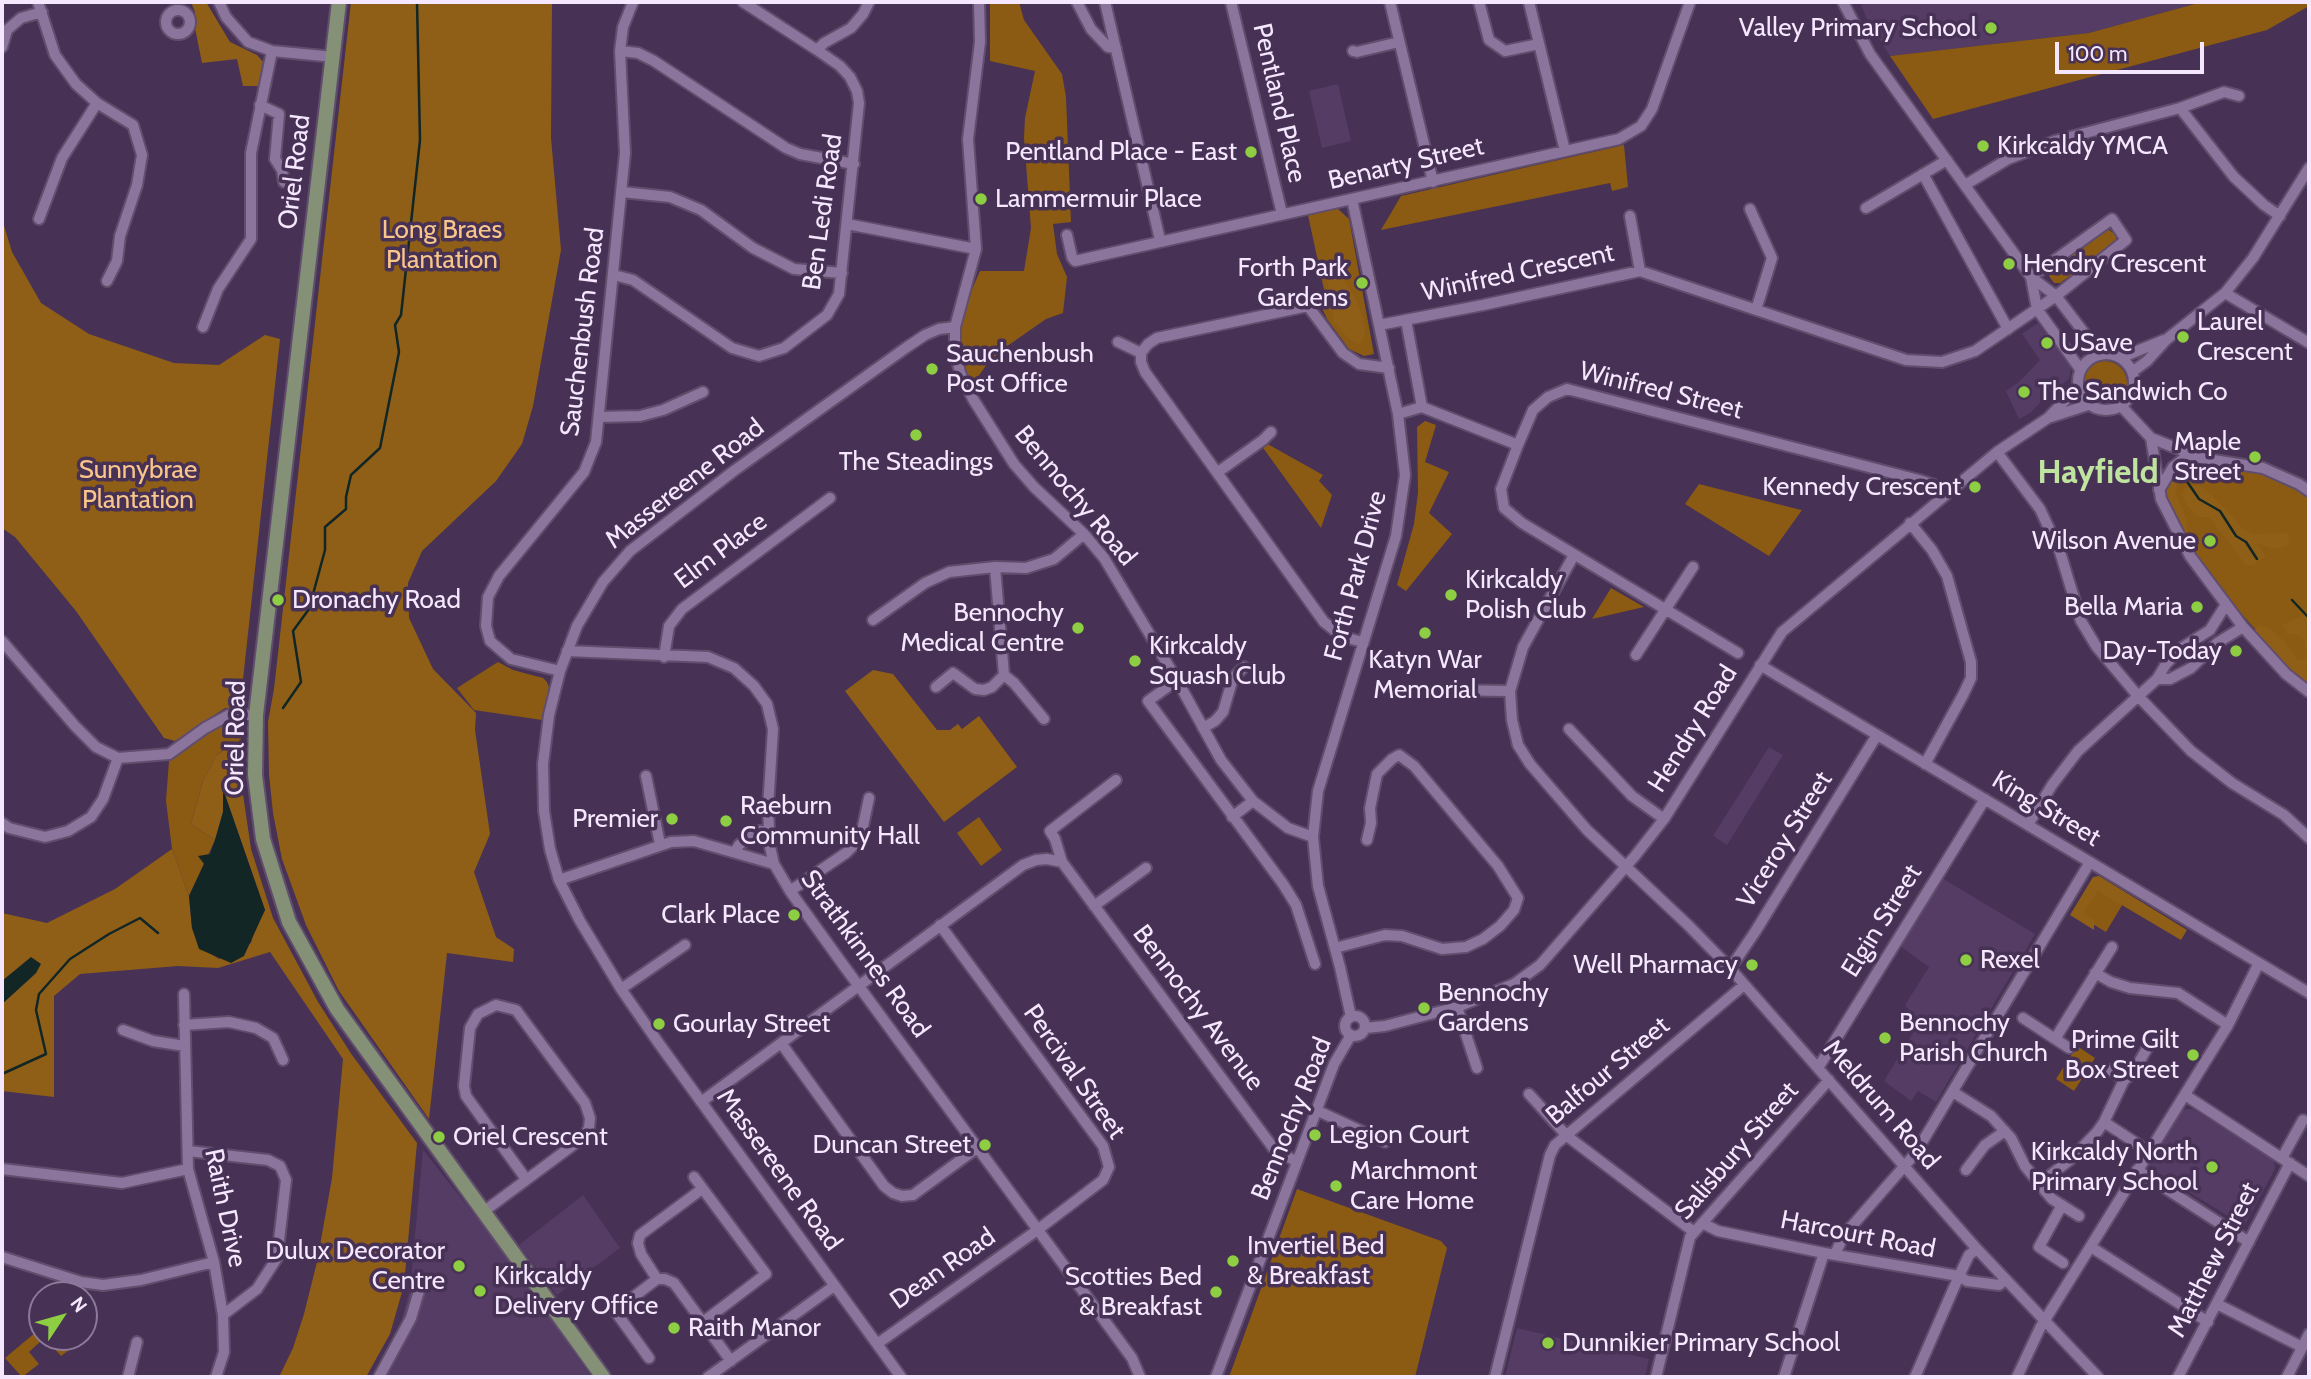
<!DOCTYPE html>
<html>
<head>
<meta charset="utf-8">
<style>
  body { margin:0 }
  #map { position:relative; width:2311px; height:1379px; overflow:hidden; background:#473155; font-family:Cabin,sans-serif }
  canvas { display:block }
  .frame { position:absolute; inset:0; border:4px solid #f4e7fe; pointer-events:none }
  .north { position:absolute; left:28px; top:1281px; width:70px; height:70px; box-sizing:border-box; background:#473155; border:2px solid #8c7a99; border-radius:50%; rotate:54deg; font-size:19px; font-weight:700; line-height:28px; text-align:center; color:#f4e7fe }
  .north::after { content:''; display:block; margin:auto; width:24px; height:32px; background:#8ece43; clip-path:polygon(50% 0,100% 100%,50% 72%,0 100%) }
  .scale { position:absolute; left:2055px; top:42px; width:149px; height:32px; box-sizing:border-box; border:4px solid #f4e7fe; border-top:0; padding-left:9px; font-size:21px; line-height:24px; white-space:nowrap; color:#f4e7fe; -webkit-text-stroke:5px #473155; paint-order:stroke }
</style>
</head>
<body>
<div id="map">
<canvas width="2311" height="1379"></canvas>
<div class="frame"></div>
<div class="north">N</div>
<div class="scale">100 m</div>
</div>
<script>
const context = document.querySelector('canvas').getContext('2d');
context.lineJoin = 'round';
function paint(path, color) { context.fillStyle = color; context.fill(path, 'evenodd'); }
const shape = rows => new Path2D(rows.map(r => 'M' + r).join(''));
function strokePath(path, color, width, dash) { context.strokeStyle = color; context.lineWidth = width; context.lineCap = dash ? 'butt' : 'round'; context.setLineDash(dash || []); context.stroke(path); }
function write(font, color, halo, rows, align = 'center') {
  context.font = font + ' Cabin,sans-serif'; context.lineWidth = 7; context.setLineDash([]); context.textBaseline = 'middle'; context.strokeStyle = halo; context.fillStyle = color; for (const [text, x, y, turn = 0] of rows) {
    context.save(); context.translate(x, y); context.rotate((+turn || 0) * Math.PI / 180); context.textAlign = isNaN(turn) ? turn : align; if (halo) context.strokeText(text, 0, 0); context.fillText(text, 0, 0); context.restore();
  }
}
const built = shape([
  [1860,2,2202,2,2089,33,1890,56,1868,22],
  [1338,84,1351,141,1322,148,1309,91],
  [2038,323,2071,368,2069,379,2045,398,2030,413,2019,419,2006,391,2019,382,2040,360,2022,334],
  [1769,747,1783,755,1727,845,1713,836],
  [1942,878,2035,934,1936,1102,1918,1091,1911,1101,1884,1081,1919,1023,1905,1005,1929,967,1900,946],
  [2186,1109,2193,1109,2274,1160,2275,1169,2244,1226,2150,1168,2149,1165,2182,1111],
  [423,1150,501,1248,591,1377,375,1377,397,1337,410,1289],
  [583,1195,620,1248,557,1295,519,1245],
  [1517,1328,1649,1359,1645,1377,1505,1377]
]);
const green = shape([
  [990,2,1019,2,1024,20,1062,74,1066,97,1071,222,1053,224,1057,254,1067,277,1063,313,1046,319,1003,349,987,364,973,384,968,377,962,354,961,339,962,321,969,296,980,271,1024,271,1031,228,1024,138,1025,118,1035,71,990,61],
  [2202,2,2309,2,2309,6,2267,30,1933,119,1890,56,2089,33],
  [1624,145,1628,187,1612,191,1610,183,1381,230,1401,196],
  [1337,208,1349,219,1374,354,1364,356,1349,349,1327,319,1321,306,1326,299,1308,215],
  [2106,230,2109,230,2116,235,2116,239,2110,247,2060,283,2054,283,2049,276,2050,270],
  '2083 383a22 22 0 1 1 44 0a22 22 0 1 1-44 0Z',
  [1425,421,1436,425,1425,462,1449,472,1429,513,1452,534,1406,591,1397,585,1414,524,1418,493,1417,427],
  [1264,442,1323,475,1319,481,1332,495,1321,528,1261,445],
  [2192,463,2237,467,2269,474,2309,495,2309,680,2290,668,2239,611,2209,576,2183,537,2172,483,2176,472],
  [1699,484,1801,510,1802,510,1769,556,1685,504],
  [1611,588,1644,607,1592,619],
  [498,662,513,670,543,678,547,682,549,688,542,720,474,710,457,688],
  [230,718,242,723,240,753,225,748,216,756,203,781,191,824,215,840,189,896,172,849,166,801,169,761],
  [979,817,1002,850,981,866,957,833],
  [2095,884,2124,902,2106,932,2076,914],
  [2077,1046,2095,1058,2074,1091,2056,1079],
  [1297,1189,1441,1241,1447,1248,1415,1377,1229,1377],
  [42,1327,42,1337,82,1337,81,1341,61,1356,53,1347,50,1349,42,1340,29,1352,39,1364,22,1377,5,1358]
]);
const forest = shape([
  [191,2,206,2,230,42,257,55,264,63,258,86,243,86,237,59,202,63,195,28,195,12],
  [351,2,552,2,551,138,561,250,533,406,522,444,496,481,422,551,408,583,409,618,433,669,476,713,475,730,490,834,474,872,496,937,514,949,513,962,447,953,429,1119,339,991,306,925,282,859,273,813,269,774,268,722,274,689],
  [2,219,12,252,41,303,89,334,174,363,219,365,265,335,280,339,240,707,225,708,175,741,164,738,76,611,15,537,2,528],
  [1329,270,1343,278,1356,300,1363,317,1365,337,1360,344,1355,343,1344,334,1333,321,1332,296,1326,280,1325,272],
  [2175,481,2177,486,2175,493,2187,520,2187,530,2192,540,2191,545,2186,544,2177,528,2165,494,2168,483],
  [2198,484,2216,499,2242,528,2252,534,2288,533,2289,545,2274,549,2256,543,2266,556,2252,566,2246,565,2209,517,2199,517,2186,504,2182,495,2185,489],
  [2309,613,2309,686,2279,660,2254,631,2258,625,2270,628,2285,642,2297,659,2303,660,2307,656,2304,640,2298,635,2288,633,2282,625],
  [873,670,893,674,937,730,950,730,958,724,962,729,979,716,1017,767,944,822,845,691],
  [226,748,240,753,240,774,251,849,273,918,318,1002,352,1055,417,1143,404,1285,390,1334,366,1377,279,1377,293,1348,304,1314,317,1262,332,1178,343,1059,270,952,218,968,178,966,80,974,54,996,54,1097,2,1091,2,1004,36,973,12,973,2,981,2,913,47,923,115,889,172,849,189,896,192,928,206,950,219,959,251,943,255,928,265,910,224,792,223,812,215,840,191,824,203,781,216,756],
  [2099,876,2187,930,2181,940,2098,891,2083,913,2094,920,2094,930,2070,915,2093,877]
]);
const water = shape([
  [223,789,265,910,244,956,231,963,199,949,192,928,189,896,204,864,198,856,210,854,215,840,223,812],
  [31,957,41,964,36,973,2,1004,2,981]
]);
const stream = shape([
  [2186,480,2199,499,2220,511,2236,536,2246,542,2257,559],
  [2292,600,2309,618],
  [283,708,301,682,293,631,309,609,325,550,325,527,346,509,346,497,351,475,380,448,399,352,395,325,401,315,420,140,417,2],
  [2,1074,46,1054,36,1010,39,994,70,959,109,934,140,918,158,933]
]);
const minor = shape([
  [38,2,55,55,76,84,97,103,133,125,142,155,137,185,120,236,117,261,107,281],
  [219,2,226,17,248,42,272,51,334,57],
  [743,2,817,50,824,43,851,28,863,14,869,2],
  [979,2,980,42,968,139,976,249,955,327,955,349,960,373,973,399,1014,464,1034,487,1084,534,1104,558,1177,680,1221,760,1253,801,1288,828,1313,837],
  [1077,2,1091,29,1108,47,1116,48],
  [1105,2,1160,240],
  [1231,2,1282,214],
  [1390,2,1433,182],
  [1479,2,1489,40,1505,51,1539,44],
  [1529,2,1565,151],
  [1843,2,1870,54,2031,277,2056,296,2101,355],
  '166 22a12 12 0 1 1 24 0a12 12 0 1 1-24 0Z',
  [2,47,7,30,21,18,42,12],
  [620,51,638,53,654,61,786,148,800,154,854,164],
  [1353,51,1357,52,1399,42],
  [260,105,279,114,275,159,282,170,284,182],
  [2180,108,2224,92,2239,96],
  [1923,174,2008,329],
  [1965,185,2008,159,2055,141,2180,108,2234,177,2264,205,2280,216],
  [622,192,670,197,701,210,753,248,794,269,842,273],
  [1866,208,1947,160],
  [1750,209,1772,258,1756,310],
  [1630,216,1640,271],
  [39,219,62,158,97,103],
  [847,224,976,249],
  [1067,235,1072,257,1075,261,1619,139,1641,126,1652,109,1690,2],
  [614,275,633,280,732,348,759,356,784,348,827,315,839,294,859,103,857,91,850,77,840,66,817,50],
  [2031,277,2037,309,2080,369],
  [2225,293,2309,343],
  [1406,320,1422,407,1518,445],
  [1379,325,1483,305,1640,271,1906,360,1942,362,1975,351,2056,296,2126,240,2112,219,2031,277],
  [203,327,218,289,251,239,251,153,272,51],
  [1118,342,1141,353],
  '2078 382a28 28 0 1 1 56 0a28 28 0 1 1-56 0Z',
  [2120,358,2164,340],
  [2132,372,2147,361,2167,339,2225,293,2253,258,2309,168],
  [2121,406,2151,438,2161,499,2190,556,2243,627,2286,674,2309,692],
  [1398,414,1422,407],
  [599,417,640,416,663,410,703,392],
  [2051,417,2088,405],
  [2151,438,2201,458,2263,468,2299,484,2309,491],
  [1997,452,2040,509,2060,552,2081,621,2096,646,2138,696,2191,751,2232,783,2284,815,2309,838],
  [1218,472,1263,440,1271,432],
  [2159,490,2173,467,2182,460,2195,455],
  [1910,523,1932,550,1947,576,1971,662,1971,678,1963,695,1925,764],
  [1574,555,1523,647,1510,691,1512,720,1518,745,1530,764,1587,830,1688,925,1729,967,1977,1249,2098,1377],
  [995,567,1004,675,1014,683,1044,719],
  [873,620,925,583,949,572,995,567,1026,568,1054,559,1084,534],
  [2,641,75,726,96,747,118,758,169,754,205,728,229,715,256,715],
  [1363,642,1343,637,1324,622,1145,372,1141,362,1141,353,1148,344,1157,338,1308,306,1343,353,1359,364,1389,368],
  [567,651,708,657,734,668,754,686,767,704,773,729,768,808,770,847,774,864,790,891,844,966,1132,1358,1140,1377],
  [1738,653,1522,523,1504,508,1501,489,1518,445,1533,410,1548,397,1567,389,1919,480,1934,485,1942,496],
  [1636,655,1693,567],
  [664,657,669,626,682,609,830,498],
  [1760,665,2309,993],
  [560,671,511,659,490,641,486,626,488,597,499,576,584,472,596,442,625,153,620,51,623,27,633,2],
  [2157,679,2170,679,2191,668,2217,643,2243,627],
  [1177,680,1148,701,1283,884,1296,905,1315,964],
  [936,687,953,673,975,689,984,690,992,687,1004,675],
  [1445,690,1510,691],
  [1203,728,1215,721,1223,712,1233,678,1244,667],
  [1569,729,1632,796,1664,819],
  [646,776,660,844],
  [1116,780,1050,831,1055,839,1062,862,1274,1149,1297,1162],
  [1232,817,1253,801],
  [2,823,9,828,45,837,68,831,91,817,103,799,118,758],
  [2028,825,2052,785,2078,751,2157,679,2166,664,2180,649,2210,630,2225,606],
  [735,852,739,845,758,831,768,831],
  [559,880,671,842,694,841,774,864],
  [790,891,846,853,857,842,863,826,869,798],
  [1094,906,1146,868],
  [1335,948,1385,935,1402,936,1442,949,1466,947,1483,939,1500,926,1514,910,1518,898,1498,866,1414,766,1399,755,1392,759,1377,774,1370,808,1371,823,1367,840],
  [1729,967,1736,960,1755,932,1877,735],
  [2095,973,2111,982,2130,988,2178,993,2228,1025],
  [621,989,685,945],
  [184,994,188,1169,214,1262,223,1315,224,1352,216,1377],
  [1457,1007,1477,1068],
  '1345 1026a10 10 0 1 1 20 0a10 10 0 1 1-20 0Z',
  [1351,1017,1340,967,1318,886,1313,837,1318,791,1396,536,1405,475,1398,414,1352,199],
  [2023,1018,2069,1048],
  [184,1025,229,1022,256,1028,273,1038,283,1060],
  [1365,1028,1385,1026,1457,1007,1514,984,1540,965,1635,856,1664,819,1782,632,1997,452,2048,418,2078,387],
  [123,1030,153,1041,185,1046],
  [2055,1039,2112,947],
  [781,1043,884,1186,893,1193,902,1196,913,1195,977,1148],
  [1818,1068,1985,799],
  [2110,1070,2124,1080],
  [1953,1092,1991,1116,2011,1138,2025,1166,2046,1192,2052,1199,2079,1216],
  [1529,1094,1567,1136,1694,1232],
  [2185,1095,2309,1176],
  [701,1102,1023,865,1036,860,1047,859,1062,862],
  [1316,1110,1385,1142],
  [2104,1122,2139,1145],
  [188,1151,268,1160,280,1166,286,1180,277,1258,257,1289,223,1315],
  [2282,1158,2303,1120],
  [2,1169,122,1183,188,1169],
  [1966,1170,1985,1145,2005,1131],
  [2137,1170,2249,1242],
  [694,1177,766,1274,703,1322],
  [2039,1184,2071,1159,2097,1132,2104,1122,2124,1080,2133,1073,2150,1043],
  [702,1189,640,1235,638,1243,641,1254,657,1279,665,1279,674,1283,731,1361],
  [2062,1205,2039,1247,2063,1263],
  [483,1212,584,1137,589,1128,590,1118,585,1103,516,1010,496,1005,478,1014,470,1028,464,1086,466,1096,526,1179],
  [1702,1223,1718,1231,1824,1253,1959,1276,1967,1281,1999,1285,2005,1280],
  [2091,1247,2208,1322],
  [1835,1254,1844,1235,1915,1154,2090,862],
  [2,1257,81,1282,103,1285,141,1280,214,1262],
  [2217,1304,2302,1347],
  [877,1344,1036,1231,1103,1180,1109,1167,1103,1146,940,925],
  [649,1358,615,1311,657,1279],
  [128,1377,137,1342],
  [379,1377,411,1318,421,1284],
  [708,1377,834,1286],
  [901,1377,660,1045,621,989,580,921,559,880,550,849,544,811,543,764,549,715,560,671,577,626,603,582,630,551,735,470,907,347,925,335,939,329,955,327],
  [1216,1377,1334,1064,1351,1035],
  [1495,1377,1550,1155,1555,1145,1744,985],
  [1656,1377,1690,1237,1829,1080],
  [1784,1377,1824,1253],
  [1915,1377,1959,1276,1969,1255,1977,1249],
  [2017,1377,2040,1328,2228,1025,2259,963],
  [2178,1377,2290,1163],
  [2287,1377,2309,1334]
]);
const major = shape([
  [339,2,256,715,255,775,263,839,289,922,337,1009,603,1377]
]);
const markers = [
  [1991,28,7,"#8ece43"],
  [1983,146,7,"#8ece43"],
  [1251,152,7,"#8ece43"],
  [981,199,7,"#8ece43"],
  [2009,264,7,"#8ece43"],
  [1362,283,7,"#8ece43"],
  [2183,337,7,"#8ece43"],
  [2047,343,7,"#8ece43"],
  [932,369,7,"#8ece43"],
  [2024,392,7,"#8ece43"],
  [916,435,7,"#8ece43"],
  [2255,457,7,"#8ece43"],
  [1975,487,7,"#8ece43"],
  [2210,541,7,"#8ece43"],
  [1451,595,7,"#8ece43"],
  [278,600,7,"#8ece43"],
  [2197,607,7,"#8ece43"],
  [1078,628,7,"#8ece43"],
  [1425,633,7,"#8ece43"],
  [2236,651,7,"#8ece43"],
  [1135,661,7,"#8ece43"],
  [672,819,7,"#8ece43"],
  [726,821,7,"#8ece43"],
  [794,915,7,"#8ece43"],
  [1966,960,7,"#8ece43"],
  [1752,965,7,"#8ece43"],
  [1424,1008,7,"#8ece43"],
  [659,1024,7,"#8ece43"],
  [1885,1038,7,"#8ece43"],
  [2193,1055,7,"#8ece43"],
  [1315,1135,7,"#8ece43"],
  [439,1137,7,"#8ece43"],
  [985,1145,7,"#8ece43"],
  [2212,1167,7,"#8ece43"],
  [1336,1186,7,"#8ece43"],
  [1233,1261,7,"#8ece43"],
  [459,1266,7,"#8ece43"],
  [480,1291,7,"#8ece43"],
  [1216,1292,7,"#8ece43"],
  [674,1328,7,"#8ece43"],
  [1548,1343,7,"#8ece43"]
];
const poiNames = [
  ["Valley Primary School",1977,28,"right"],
  ["Kirkcaldy YMCA",1997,146],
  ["Pentland Place - East",1237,152,"right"],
  ["Lammermuir Place",995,199],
  ["Hendry Crescent",2023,264],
  ["Forth Park",1348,268,"right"],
  ["Gardens",1348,298,"right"],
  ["Laurel",2197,322],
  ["Crescent",2197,352],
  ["USave",2061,343],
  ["Sauchenbush",946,354],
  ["Post Office",946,384],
  ["The Sandwich Co",2038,392],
  ["Maple",2241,442,"right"],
  ["Street",2241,472,"right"],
  ["The Steadings",916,462,"center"],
  ["Kennedy Crescent",1961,487,"right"],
  ["Wilson Avenue",2196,541,"right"],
  ["Kirkcaldy",1465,580],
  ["Polish Club",1465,610],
  ["Dronachy Road",292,600],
  ["Bella Maria",2183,607,"right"],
  ["Bennochy",1064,613,"right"],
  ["Medical Centre",1064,643,"right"],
  ["Kirkcaldy",1149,646],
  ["Squash Club",1149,676],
  ["Day-Today",2222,651,"right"],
  ["Katyn War",1425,660,"center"],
  ["Memorial",1425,690,"center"],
  ["Raeburn",740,806],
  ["Community Hall",740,836],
  ["Premier",658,819,"right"],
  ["Clark Place",780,915,"right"],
  ["Rexel",1980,960],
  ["Well Pharmacy",1738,965,"right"],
  ["Bennochy",1438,993],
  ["Gardens",1438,1023],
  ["Bennochy",1899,1023],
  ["Parish Church",1899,1053],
  ["Gourlay Street",673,1024],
  ["Prime Gilt",2179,1040,"right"],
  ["Box Street",2179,1070,"right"],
  ["Legion Court",1329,1135],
  ["Oriel Crescent",453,1137],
  ["Duncan Street",971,1145,"right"],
  ["Kirkcaldy North",2198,1152,"right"],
  ["Primary School",2198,1182,"right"],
  ["Marchmont",1350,1171],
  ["Care Home",1350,1201],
  ["Invertiel Bed",1247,1246],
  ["& Breakfast",1247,1276],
  ["Dulux Decorator",445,1251,"right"],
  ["Centre",445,1281,"right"],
  ["Kirkcaldy",494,1276],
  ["Delivery Office",494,1306],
  ["Scotties Bed",1202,1277,"right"],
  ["& Breakfast",1202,1307,"right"],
  ["Raith Manor",688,1328],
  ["Dunnikier Primary School",1562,1343]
];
const streetNames = [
  ["Pentland Place",1279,103,77],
  ["Benarty Street",1406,164,-13],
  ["Oriel Road",295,172,-83],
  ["Ben Ledi Road",823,212,-82],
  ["Winifred Crescent",1518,273,-12],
  ["Sauchenbush Road",583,332,-83],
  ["Winifred Street",1661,391,14],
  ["Massereene Road",685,484,-38],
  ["Bennochy Road",1075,496,50],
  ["Elm Place",721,551,-37],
  ["Forth Park Drive",1356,576,-75],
  ["Hendry Road",1693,729,-58],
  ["Oriel Road",236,738,-89],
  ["King Street",2046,809,31],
  ["Viceroy Street",1785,840,-58],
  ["Elgin Street",1882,921,-58],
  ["Strathkinnes Road",865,954,54],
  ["Bennochy Avenue",1198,1008,53],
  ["Balfour Street",1608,1071,-40],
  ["Percival Street",1074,1072,55],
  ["Meldrum Road",1881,1105,49],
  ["Bennochy Road",1292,1119,-68],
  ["Salisbury Street",1737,1151,-49],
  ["Massereene Road",779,1170,54],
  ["Raith Drive",225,1208,78],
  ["Harcourt Road",1858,1235,11],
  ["Matthew Street",2214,1260,-63],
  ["Dean Road",943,1269,-35]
];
const parkNames = [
  ["Long Braes",442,230],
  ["Plantation",442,260],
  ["Sunnybrae",138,470],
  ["Plantation",138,500]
];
const districtNames = [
  ["Hayfield",2098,473]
];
paint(built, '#553c64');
paint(green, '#8b5b13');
paint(forest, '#8f5f18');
paint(water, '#122625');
strokePath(stream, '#122625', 2.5);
strokePath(minor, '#614e6d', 14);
strokePath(major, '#614e6d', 18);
strokePath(minor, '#8c759d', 10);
strokePath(major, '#849176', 14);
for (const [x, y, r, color] of markers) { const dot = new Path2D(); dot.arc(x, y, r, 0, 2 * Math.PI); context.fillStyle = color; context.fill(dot); strokePath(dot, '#473155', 2.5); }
write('26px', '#f4e7fe', '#473155', poiNames, 'left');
write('26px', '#f4e7fe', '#473155', streetNames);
write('26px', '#f8c68a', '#473155', parkNames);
write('bold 33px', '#bfe49f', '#473155', districtNames);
</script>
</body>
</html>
